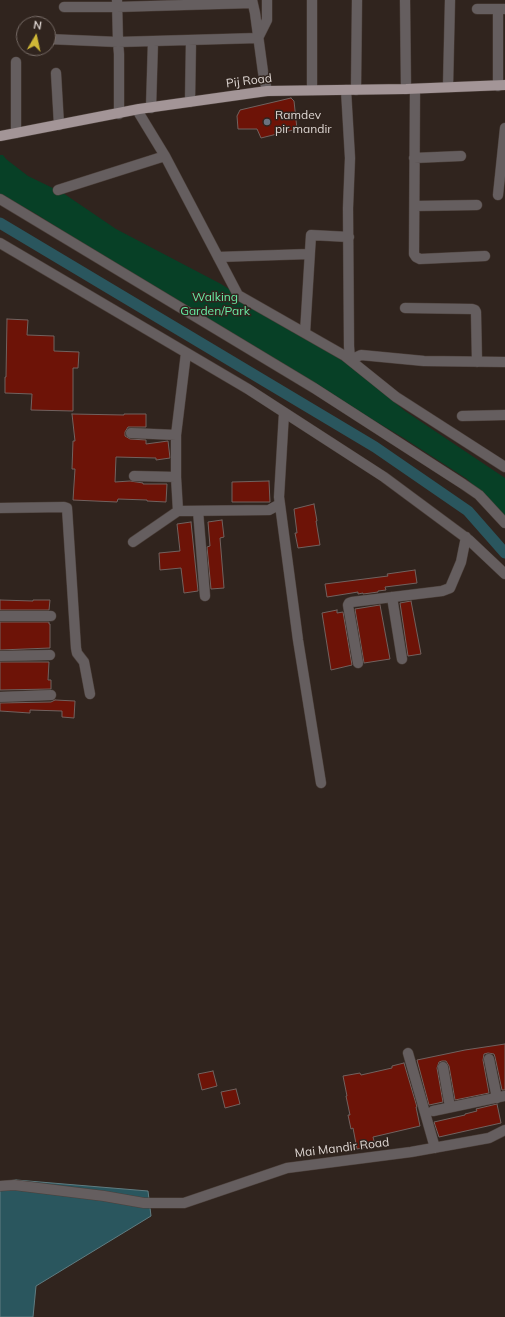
<!DOCTYPE html>
<html>
<head>
<meta charset="utf-8">
<style>
  body { margin:0 }
  #map { position:relative; width:505px; height:1317px; overflow:hidden; background:#30241e; font-family:Mulish,sans-serif }
  canvas { display:block }
  .north { position:absolute; left:16px; top:16px; width:40px; height:40px; box-sizing:border-box; background:#30241e; border:1px solid #766b66; border-radius:50%; rotate:9deg; font-size:11px; font-weight:700; line-height:16px; text-align:center; color:#ded6d2 }
  .north::after { content:''; display:block; margin:auto; width:14px; height:18px; background:#d0b837; clip-path:polygon(50% 0,100% 100%,50% 72%,0 100%) }
</style>
</head>
<body>
<div id="map">
<canvas width="505" height="1317"></canvas>
<div class="north">N</div>
</div>
<script>
const context = document.querySelector('canvas').getContext('2d');
context.lineJoin = 'round';
function paint(path, color) { context.fillStyle = color; context.fill(path, 'evenodd'); }
const shape = rows => new Path2D(rows.map(r => 'M' + r).join(''));
function strokePath(path, color, width, dash) { context.strokeStyle = color; context.lineWidth = width; context.lineCap = dash ? 'butt' : 'round'; context.setLineDash(dash || []); context.stroke(path); }
function write(font, color, halo, rows, align = 'center') {
  context.font = font + ' Mulish,sans-serif'; context.lineWidth = 3; context.setLineDash([]); context.textBaseline = 'middle'; context.strokeStyle = halo; context.fillStyle = color; for (const [text, x, y, turn = 0] of rows) {
    context.save(); context.translate(x, y); context.rotate((+turn || 0) * Math.PI / 180); context.textAlign = isNaN(turn) ? turn : align; if (halo) context.strokeText(text, 0, 0); context.fillText(text, 0, 0); context.restore();
  }
}
const green = shape([
  [0,155,3,155,6,159,28,176,63,193,116,229,221,284,354,368,405,411,505,478,505,519,467,479,402,437,187,310,36,214,0,194]
]);
const water = shape([
  [16,1180,148,1191,151,1216,36,1286,33,1317,0,1317,0,1182,16,1180]
]);
const canal = shape([
  [0,223,375,447,468,511,505,553]
]);
const building = shape([
  [291,98,294,101,297,129,261,138,257,129,238,129,237,116,240,110,291,98],
  [7,319,28,320,27,335,54,336,54,351,79,352,78,368,73,368,73,411,31,410,32,394,5,393,5,377,6,377,7,319],
  [72,414,124,415,124,414,146,414,146,427,128,427,125,432,125,436,130,439,146,440,146,444,168,441,170,458,156,460,156,458,116,457,115,482,130,481,143,483,143,484,167,484,166,502,147,501,147,500,118,499,117,502,73,500,75,469,72,469,73,441,75,441,72,414],
  [269,481,270,502,232,502,232,482,269,481],
  [314,504,317,521,316,521,320,545,298,548,295,533,297,533,294,509,314,504],
  [222,520,224,537,220,538,224,588,211,589,207,547,210,546,208,522,222,520],
  [191,522,198,591,184,593,181,568,160,570,159,553,180,551,177,524,191,522],
  [415,570,417,583,385,587,386,590,378,591,378,592,363,594,363,593,358,594,358,592,327,597,325,584,388,576,387,574,415,570],
  [0,600,33,601,33,600,50,600,49,610,0,610,0,600],
  [411,601,421,654,408,656,400,603,411,601],
  [380,605,390,659,364,663,355,609,380,605],
  [337,610,337,613,343,612,352,665,331,670,322,613,337,610],
  [0,622,49,622,49,624,50,624,50,648,0,650,0,622],
  [0,662,49,662,48,680,51,680,51,689,0,690,0,662],
  [55,700,75,701,74,718,62,717,62,711,30,710,30,713,0,711,0,703,51,702,55,700],
  [505,1044,505,1090,502,1090,495,1057,494,1054,488,1053,484,1054,483,1060,489,1093,455,1100,449,1066,446,1061,442,1061,439,1062,437,1068,443,1102,429,1105,417,1060,465,1050,505,1044],
  [404,1063,417,1107,416,1107,420,1126,373,1137,375,1145,357,1149,353,1128,351,1129,348,1115,350,1115,346,1096,347,1096,343,1076,360,1073,361,1075,392,1068,392,1066,404,1063],
  [213,1071,217,1086,202,1090,198,1074,213,1071],
  [236,1089,240,1104,225,1108,221,1092,236,1089],
  [497,1104,501,1123,439,1137,434,1122,465,1115,465,1114,477,1111,476,1109,497,1104]
]);
const minor = shape([
  [117,0,118,42,119,54,119,114],
  [252,0,255,13,263,72,267,91],
  [405,0,406,89],
  [64,7,117,7,252,3],
  [477,9,505,9],
  [48,39,118,42,258,38,267,20,267,0],
  [56,73,59,125],
  [498,86,498,9],
  [448,87,450,0],
  [415,89,414,254,416,257,420,259,485,256],
  [312,90,312,0],
  [346,90,350,158,348,208,349,346,350,360,361,355,424,361,505,362],
  [356,90,357,0],
  [190,102,191,40],
  [151,108,153,41],
  [137,110,165,156,238,295,345,356,396,397,505,467],
  [16,133,16,62],
  [414,158,461,156],
  [58,190,165,156],
  [498,195,505,128],
  [0,199,314,388,463,484,479,495,505,523],
  [415,206,477,205],
  [0,243,248,389,384,477,469,540,505,574],
  [218,257,309,254],
  [405,308,472,309,475,310,476,312,477,362],
  [305,333,311,235,349,237],
  [186,353,176,435,176,477,178,511,269,510,280,504],
  [284,413,279,497,298,640,321,783],
  [462,416,505,415],
  [131,433,176,435],
  [134,476,176,477],
  [0,508,64,507,67,508,76,648,77,653,84,662,90,694],
  [198,511,205,596],
  [133,542,178,511],
  [392,597,402,659],
  [0,616,51,616],
  [0,656,50,655],
  [358,663,348,605,349,603,352,602,442,591,450,588,461,562,466,537],
  [0,697,51,695],
  [408,1053,435,1148],
  [489,1059,497,1098],
  [443,1067,450,1107],
  [433,1111,505,1096],
  [0,1186,14,1185,104,1196,144,1203,184,1203,287,1168,411,1152,489,1138,505,1130]
]);
const major = shape([
  [0,136,139,109,267,91,406,89,505,85]
]);
const markers = [
  [267,122,4,"#6b7280"]
];
const streetNames = [
  ["Pij Road",249,81,-7],
  ["Mai Mandir Road",342,1148,-7]
];
const poiNames = [
  ["Ramdev",275,115],
  ["pir mandir",275,129]
];
const parkNames = [
  ["Walking",215,297],
  ["Garden/Park",215,311]
];
paint(green, '#074026');
paint(water, '#2a565e');
strokePath(water, '#607c81', 1);
strokePath(canal, '#2a565e', 11);
paint(building, '#6d1307');
strokePath(building, '#71625f', 1);
strokePath(minor, '#4c403b', 11);
strokePath(major, '#4c403b', 11);
strokePath(minor, '#655e5f', 10);
strokePath(major, '#a39597', 10);
for (const [x, y, r, color] of markers) { const dot = new Path2D(); dot.arc(x, y, r, 0, 2 * Math.PI); context.fillStyle = color; context.fill(dot); strokePath(dot, '#30241e', 1.5); }
write('12px', '#ded6d2', '#30241e', streetNames);
write('12px', '#ded6d2', '#30241e', poiNames, 'left');
write('12px', '#68eda5', '#30241e', parkNames);
</script>
</body>
</html>
